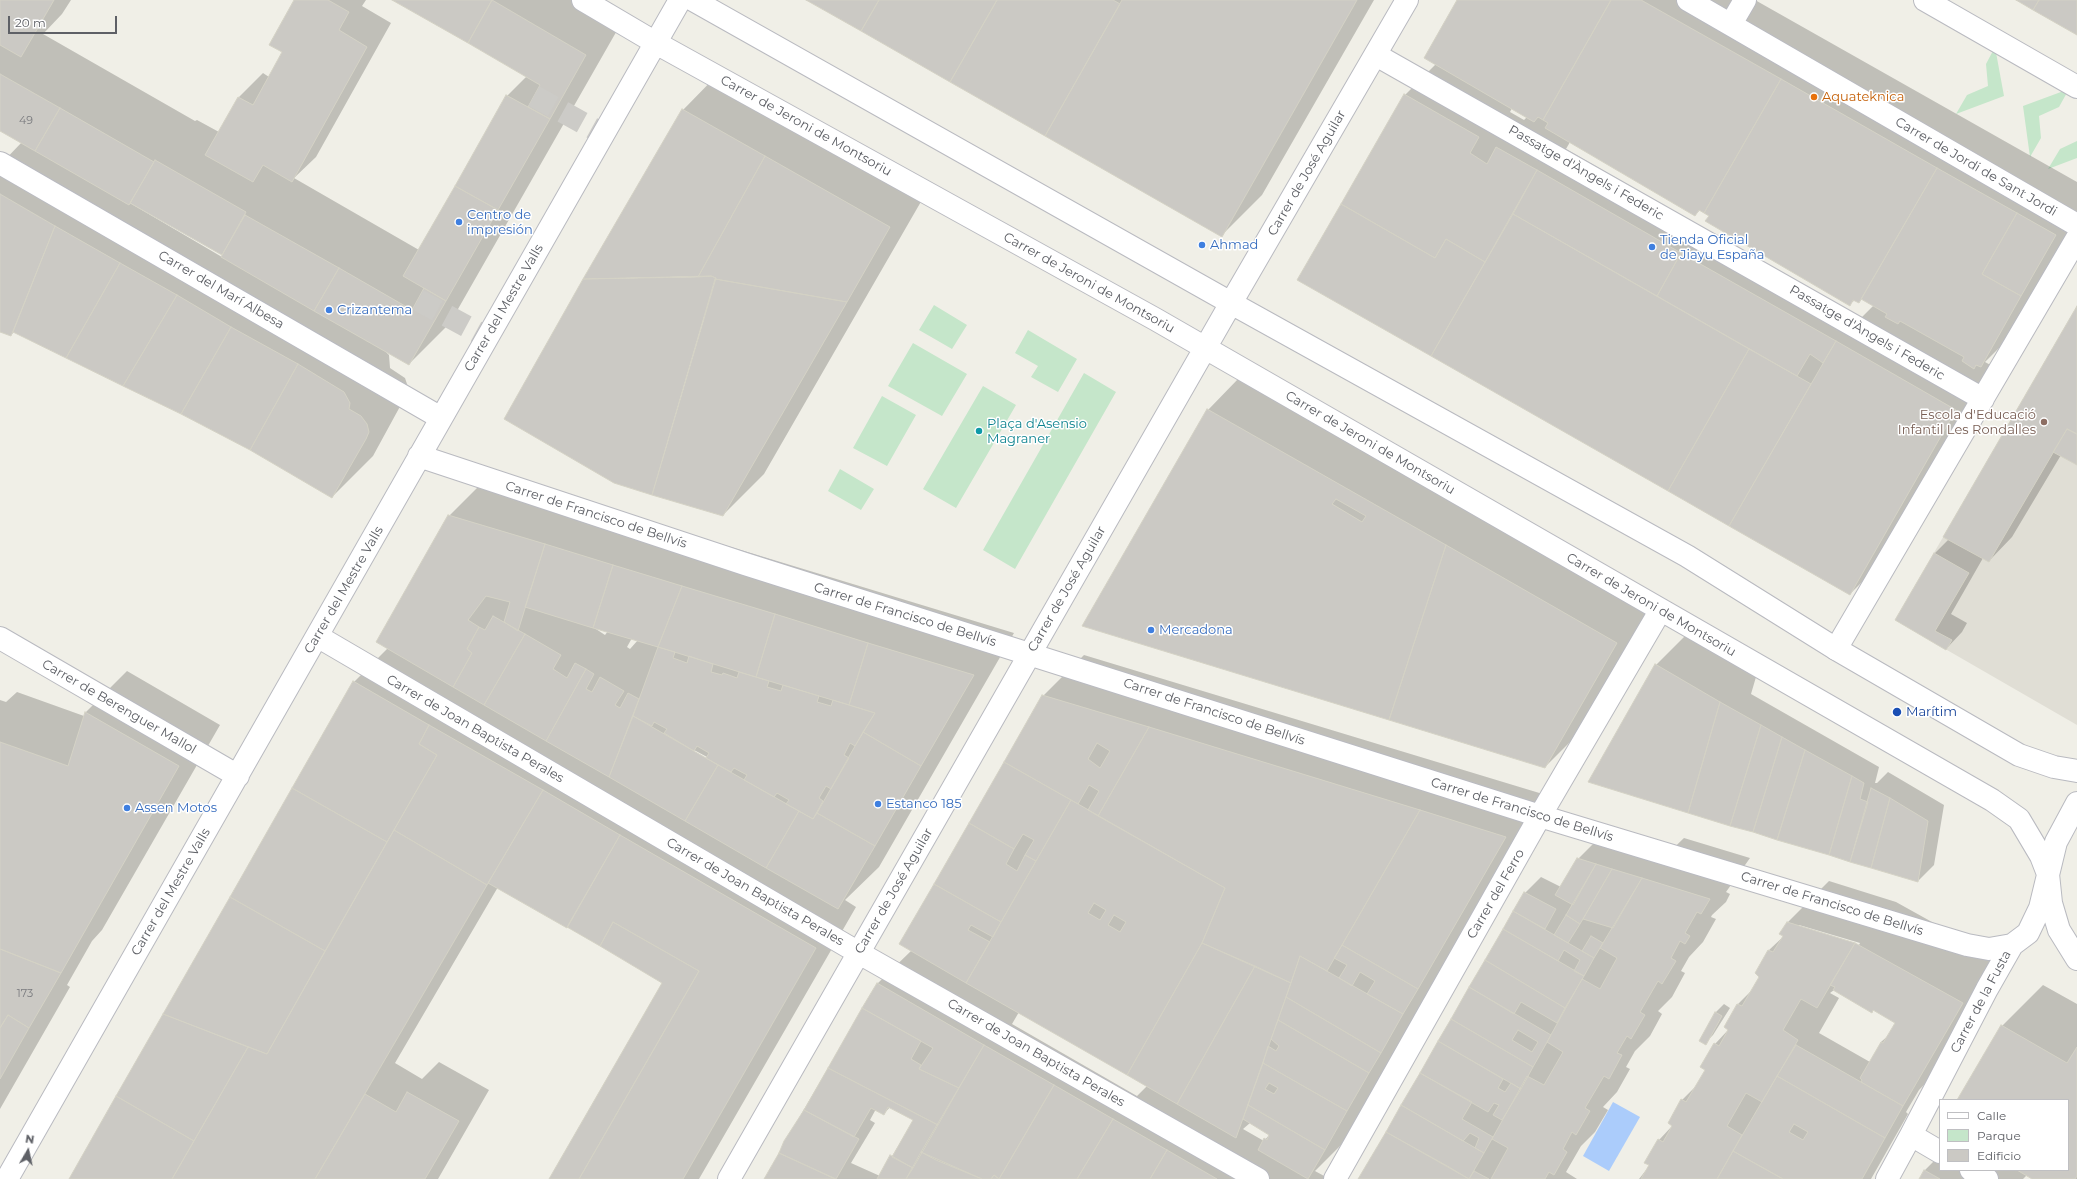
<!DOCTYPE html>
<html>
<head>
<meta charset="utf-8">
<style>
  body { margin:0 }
  #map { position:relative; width:2077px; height:1179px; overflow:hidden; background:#f0efe7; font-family:Montserrat,sans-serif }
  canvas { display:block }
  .legend { position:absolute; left:1939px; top:1099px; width:130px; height:72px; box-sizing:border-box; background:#fff; border:1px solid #bfbfc2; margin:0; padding:5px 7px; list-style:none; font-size:12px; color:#5e6066 }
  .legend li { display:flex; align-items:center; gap:8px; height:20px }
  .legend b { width:20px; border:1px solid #bfbfc2 }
  .north { position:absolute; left:8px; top:1131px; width:40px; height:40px; -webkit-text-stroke:3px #fff; paint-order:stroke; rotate:9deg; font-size:11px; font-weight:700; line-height:16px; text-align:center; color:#5e6066 }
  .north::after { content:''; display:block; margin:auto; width:14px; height:18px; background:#5e6066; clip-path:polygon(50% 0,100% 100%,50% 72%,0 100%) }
  .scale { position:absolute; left:8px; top:16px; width:109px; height:18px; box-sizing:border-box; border:2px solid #5e6066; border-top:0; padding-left:5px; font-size:12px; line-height:14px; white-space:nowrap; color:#5e6066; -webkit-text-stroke:3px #fff; paint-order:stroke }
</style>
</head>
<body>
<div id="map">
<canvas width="2077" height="1179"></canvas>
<ul class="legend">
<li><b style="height:5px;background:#fff"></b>Calle</li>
<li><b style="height:11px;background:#c5e6ca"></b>Parque</li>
<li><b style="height:11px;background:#cbc9c4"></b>Edificio</li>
</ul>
<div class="north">N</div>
<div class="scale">20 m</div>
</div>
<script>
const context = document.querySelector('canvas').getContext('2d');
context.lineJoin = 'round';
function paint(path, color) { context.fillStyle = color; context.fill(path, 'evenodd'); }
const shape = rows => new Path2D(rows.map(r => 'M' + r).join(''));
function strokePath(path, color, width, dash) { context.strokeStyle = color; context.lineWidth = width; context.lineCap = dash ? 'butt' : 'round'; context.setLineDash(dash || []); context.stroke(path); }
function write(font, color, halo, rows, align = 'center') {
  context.font = font + ' Montserrat,sans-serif'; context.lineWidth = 3; context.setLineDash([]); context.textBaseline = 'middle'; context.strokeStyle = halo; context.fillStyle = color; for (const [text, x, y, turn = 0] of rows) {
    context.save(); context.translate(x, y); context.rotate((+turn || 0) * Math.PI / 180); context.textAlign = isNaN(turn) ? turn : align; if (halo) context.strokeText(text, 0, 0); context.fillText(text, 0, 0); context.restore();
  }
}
const education = shape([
  [2077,306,2077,725,1895,620]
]);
const green = shape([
  [1995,47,2004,96,1956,114,1967,95,1988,86,1986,64],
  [2069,89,2059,107,2039,116,2041,138,2030,157,2023,106],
  [2077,141,2077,158,2048,169,2060,149],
  [934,305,967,325,952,349,919,330],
  [1028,330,1077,359,1058,392,1031,377,1038,366,1015,353],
  [913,343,967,374,942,416,888,386],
  [1084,373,1116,392,1015,569,983,550],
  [983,386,1016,405,956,508,923,489],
  [882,396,916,415,887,466,853,448],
  [840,469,874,489,861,510,828,491]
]);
const water = shape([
  [1613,1102,1640,1117,1609,1171,1583,1156]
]);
const shadow = shape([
  [0,0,71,0,62,14,43,34,195,121,197,120,219,132,239,97,263,73,269,77,284,52,295,0,366,0,362,6,391,23,316,157,294,178,419,250,507,96,527,76,394,0,604,0,627,13,450,323,409,364,384,350,389,355,390,368,405,378,409,390,373,456,332,497,230,437,14,332,11,335,0,331,0,165,22,142,0,130],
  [131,202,223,255,222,257,130,203],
  [808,0,1374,0,1262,195,1221,236],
  [1458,0,1755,0,2077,182,2077,228,2022,325,1985,362,1996,368,1891,553,1850,594,1299,279,1405,95,1436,64],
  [1512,108,1527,117,1524,120,1510,112],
  [1570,142,1695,215,1700,210,1850,304,1855,300,1861,298,1874,305,1861,318,1566,149],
  [724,68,930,186,764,474,723,515,683,110],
  [2077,308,2077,464,2061,455,2012,537,1989,561,1983,558,1951,614,1967,623,1962,632,1946,649,1896,620,1935,553,1949,539],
  [1238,379,1658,602,1586,726,1545,767,1208,410],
  [491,474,1014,633,879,867,845,900,856,907,699,1179,550,1179,663,982,498,887,395,1063,422,1079,439,1062,489,1090,438,1179,70,1179,354,682,388,648,449,516],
  [593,627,608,631,605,635],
  [632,638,638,640,630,649,627,647],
  [694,750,707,757,707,759,693,751],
  [1697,624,1761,660,1751,694,1879,767,1875,783,1877,783,1888,772,1944,805,1934,865,1918,881,1656,665],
  [1084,655,1546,795,1349,1137,1315,1171,1326,1177,1325,1179,765,1179,785,1142,877,984,912,950,1043,696],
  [1019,1012,1147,1086,1137,1096,1012,1024],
  [890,1107,914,1120,880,1176,851,1163,875,1123,870,1120,876,1109,884,1114],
  [1250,1123,1270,1134,1264,1141,1243,1129],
  [127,671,220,725,102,930,92,941,67,985,70,987,0,1109,0,700,6,702,17,692,84,716,86,712],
  [1684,838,1750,858,1726,892,1730,894,1726,902,1712,915,1711,917,1716,919,1703,942,1689,957,1681,971,1685,973,1672,997,1658,1011,1662,1014,1650,1036,1635,1051,1626,1067,1630,1069,1617,1092,1603,1107,1608,1110,1595,1132,1581,1146,1566,1172,1577,1179,1359,1179,1525,893,1541,877,1561,887,1578,859,1594,843,1659,862],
  [1829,881,1896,902,2004,962,1944,1064,1919,1090,1906,1112,1908,1114,1871,1179,1639,1179,1650,1165,1659,1140,1673,1125,1682,1100,1697,1085,1706,1070,1715,1044,1729,1029,1725,1026,1738,1004,1753,989,1761,976,1756,973,1769,950,1784,936,1787,923],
  [1799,925,1860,943,1859,945,1799,927],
  [1834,990,1872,1012,1874,1009,1897,1022,1890,1034,1881,1042,1870,1062,1819,1033,1839,998,1830,993],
  [2043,985,2077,1004,2077,1179,2035,1179,2027,1175,2023,1179,1920,1179,1925,1170,1940,1155,1940,1170,2068,1170,2068,1100,1959,1100,2002,1026],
  [1724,1004,1730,1008,1713,1035,1705,1043,1700,1041,1716,1012]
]);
const building = shape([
  [0,0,54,0,21,57,0,45,0,0],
  [294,0,328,0,349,12,339,30,367,47,292,182,263,165,253,182,205,155,238,97,253,105,282,52,269,45,294,0],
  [392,0,492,0,468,43,392,0],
  [492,0,586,55,550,119,528,107,540,85,468,43,492,0],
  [806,0,879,0,861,31,806,0],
  [879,0,997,0,950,82,861,31,879,0],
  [997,0,1113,0,1120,4,1045,136,950,82,997,0],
  [1122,0,1357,0,1222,237,1045,136,1122,0],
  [1457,0,1611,0,1543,120,1538,117,1534,122,1424,58,1457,0],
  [1611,0,1641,0,1781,79,1704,213,1699,210,1695,216,1545,128,1548,123,1543,120,1611,0],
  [2016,0,2039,0,2033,10,2016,0],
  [2039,0,2077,0,2077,35,2033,10,2039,0],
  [0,74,60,108,35,151,0,131,0,74],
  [1781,79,1937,168,1859,303,1853,300,1850,306,1705,221,1709,216,1704,213,1781,79],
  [1404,94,1479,137,1470,153,1487,164,1496,147,1537,170,1485,262,1446,239,1435,258,1341,204,1404,94],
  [506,95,550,119,498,210,455,186,506,95],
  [60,108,154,162,129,205,35,151,60,108],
  [682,109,765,156,698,277,583,279,682,109],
  [765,156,890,227,847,302,715,279,716,278,711,276,698,277,765,156],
  [155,160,246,212,222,255,130,203,155,160],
  [1937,168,2017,213,1982,274,2021,296,1981,367,1976,365,1974,369,1962,361,1964,357,1900,321,1898,324,1885,317,1887,314,1861,299,1937,168],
  [1537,170,1681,253,1657,296,1513,214,1537,170],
  [455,186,498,210,446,301,403,276,455,186],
  [0,194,55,226,11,336,0,332,0,194],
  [1341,204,1435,258,1446,239,1485,262,1431,356,1297,280,1341,204],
  [2017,213,2056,235,2021,296,1982,274,2017,213],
  [1513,214,1749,349,1668,491,1431,356,1513,214],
  [245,215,339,268,314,311,221,257,245,215],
  [55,226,120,263,66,358,13,332,55,226],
  [1681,253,1836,341,1823,363,1810,354,1797,376,1657,296,1681,253],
  [120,263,177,295,123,386,66,358,120,263],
  [339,268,412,310,424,288,446,301,409,365,314,311,339,268],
  [711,276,716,278,652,495,614,483,504,419,583,279,711,276],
  [715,279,847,302,723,516,652,495,715,279],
  [177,295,231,327,181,414,123,386,177,295],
  [2077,306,2077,434,2067,429,1989,562,1943,537,2077,306],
  [231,327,298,364,250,450,181,414,231,327],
  [1836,341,1956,410,1850,595,1729,526,1836,341],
  [1749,349,1811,384,1729,526,1668,491,1749,349],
  [298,364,344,392,350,403,349,409,361,416,367,424,369,432,366,439,332,498,250,450,298,364],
  [1207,409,1446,545,1389,720,1082,626,1207,409],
  [1336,499,1366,516,1362,522,1332,504,1336,499],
  [2067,429,2077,434,2077,465,2053,452,2067,429],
  [448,515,545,544,518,631,504,622,510,602,486,596,468,620,479,627,467,649,472,653,453,687,376,642,448,515],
  [545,544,613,565,593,628,525,607,545,544],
  [1446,545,1617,643,1545,768,1389,720,1446,545],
  [1934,553,1969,573,1935,631,1952,640,1946,650,1895,620,1934,553],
  [613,565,682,586,658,647,593,628,613,565],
  [682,586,775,614,756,677,658,647,682,586],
  [775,614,868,643,849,705,756,677,775,614],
  [493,616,525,634,484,705,453,687,472,653,467,649,479,627,485,630,493,616],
  [525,634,561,655,553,669,567,678,575,663,586,669,546,741,484,705,525,634],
  [868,643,974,675,921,766,863,732,875,713,849,705,868,643],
  [658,647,675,652,673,658,687,663,689,656,713,664,711,672,722,675,723,673,737,678,739,672,769,681,767,687,781,691,783,685,819,696,817,702,831,706,833,700,875,713,855,746,850,743,844,755,849,758,831,789,826,786,819,798,823,801,813,819,786,804,789,800,777,793,774,797,744,780,747,775,734,768,731,772,706,758,709,753,697,746,694,751,664,733,667,729,654,722,652,726,633,716,658,647],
  [1655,664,1720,702,1688,813,1588,782,1655,664],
  [586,669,594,674,586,689,592,692,600,677,624,691,615,705,620,708,628,693,639,699,609,777,546,741,586,669],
  [353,681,429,725,419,744,437,755,387,842,292,788,353,681],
  [1042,695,1149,727,1098,816,1088,810,1099,791,1089,785,1078,804,1004,762,1042,695],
  [1097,743,1110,751,1100,768,1088,759,1097,743],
  [1720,702,1761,725,1730,826,1688,813,1720,702],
  [85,712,179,766,61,973,0,949,0,742,68,766,85,712],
  [633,716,718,765,685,821,609,777,633,716],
  [429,725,543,790,487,885,394,830,437,755,419,744,429,725],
  [1761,725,1782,737,1753,832,1730,826,1761,725],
  [1149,727,1420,810,1327,971,1300,956,1291,983,1202,943,1225,888,1098,816,1149,727],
  [863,732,921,766,875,846,817,813,863,732],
  [1782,737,1805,750,1777,840,1753,832,1782,737],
  [1805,750,1852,776,1829,855,1777,840,1805,750],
  [1004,762,1071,800,1036,861,1025,855,1034,840,1023,834,1014,849,969,823,1004,762],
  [718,765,799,811,766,868,685,821,718,765],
  [1852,776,1864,783,1860,799,1868,802,1850,862,1829,855,1852,776],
  [292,788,387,842,325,951,230,897,292,788],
  [1871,788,1890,798,1871,868,1850,862,1871,788],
  [543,790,620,835,567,928,488,883,543,790],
  [1890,798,1928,821,1918,882,1871,868,1890,798],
  [1071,800,1225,888,1202,943,1127,1075,966,983,1071,800],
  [1094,903,1106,910,1100,920,1088,913,1094,903],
  [1114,915,1126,922,1120,932,1108,925,1114,915],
  [1420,810,1506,837,1418,989,1342,945,1420,810],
  [799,811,813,819,817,813,875,846,838,909,766,868,799,811],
  [969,823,1014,849,1006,864,1017,871,1025,855,1036,861,1001,922,934,884,969,823],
  [394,830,487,885,315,1179,172,1179,248,1047,267,1054,394,830],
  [620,835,816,948,683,1179,579,1179,699,971,613,922,600,946,567,927,620,835],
  [1577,858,1596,864,1573,905,1555,895,1577,858],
  [1596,864,1612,869,1580,924,1566,915,1596,864],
  [1612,869,1642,878,1613,928,1583,919,1612,869],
  [1642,878,1710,899,1701,914,1697,912,1685,933,1690,936,1685,944,1680,941,1671,958,1676,961,1662,984,1658,981,1640,1012,1645,1015,1631,1039,1627,1036,1617,1053,1622,1055,1609,1079,1604,1076,1585,1108,1590,1111,1576,1135,1572,1132,1563,1149,1567,1152,1554,1175,1549,1172,1545,1179,1491,1179,1508,1148,1492,1139,1527,1076,1544,1085,1563,1052,1547,1042,1582,979,1600,989,1617,958,1600,948,1642,878],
  [934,884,1001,922,993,937,971,925,968,930,990,942,966,983,899,944,934,884],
  [1524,892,1556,909,1545,929,1513,911,1524,892],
  [230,897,325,951,267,1054,163,1014,230,897],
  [1513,911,1594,958,1584,976,1574,971,1580,960,1564,950,1558,961,1503,929,1513,911],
  [1566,915,1580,924,1568,943,1554,935,1566,915],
  [613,922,699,971,579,1179,549,1179,662,983,600,946,613,922],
  [1787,922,1855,943,1817,1008,1801,999,1783,1030,1798,1040,1762,1102,1746,1093,1727,1126,1742,1135,1717,1179,1641,1179,1649,1165,1644,1163,1658,1139,1663,1142,1672,1126,1668,1123,1681,1099,1686,1102,1705,1070,1700,1067,1714,1043,1719,1046,1728,1030,1724,1027,1737,1004,1742,1006,1759,977,1755,973,1768,950,1773,952,1783,936,1779,934,1787,922],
  [1503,929,1584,976,1565,1008,1485,960,1503,929],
  [1591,936,1603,943,1594,958,1582,951,1591,936],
  [1202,943,1255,966,1177,1104,1127,1075,1202,943],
  [1855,943,1963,1003,1903,1106,1861,1082,1862,1080,1860,1078,1881,1042,1883,1043,1895,1023,1873,1010,1872,1013,1833,990,1835,987,1830,985,1855,943],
  [1342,945,1418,989,1403,1014,1367,994,1375,981,1360,972,1352,986,1339,978,1347,965,1334,958,1342,945],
  [0,949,61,973,29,1028,8,1015,0,1028,0,949],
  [1300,956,1403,1014,1381,1053,1286,997,1300,956],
  [1485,960,1565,1008,1557,1023,1521,1002,1514,1014,1469,987,1485,960],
  [1255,966,1291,983,1236,1138,1177,1104,1255,966],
  [877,983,984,1045,959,1088,919,1069,933,1048,862,1008,877,983],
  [1469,987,1551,1035,1533,1067,1451,1019,1469,987],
  [1518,1030,1538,1042,1532,1052,1512,1040,1518,1030],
  [1286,997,1381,1053,1369,1073,1278,1020,1286,997],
  [862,1008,921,1041,911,1059,921,1065,919,1069,959,1088,938,1125,828,1068,862,1008],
  [1715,1012,1722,1016,1706,1045,1699,1041,1715,1012],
  [163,1014,248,1047,194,1141,116,1096,163,1014],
  [8,1015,29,1028,0,1079,0,1028,8,1015],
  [1451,1019,1533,1067,1521,1089,1438,1041,1451,1019],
  [1278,1020,1369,1073,1347,1111,1263,1063,1268,1046,1276,1051,1279,1046,1271,1039,1278,1020],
  [2001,1025,2067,1063,2077,1047,2077,1176,2075,1179,2032,1179,2017,1170,2068,1170,2068,1100,1957,1100,2001,1025],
  [1438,1041,1503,1079,1498,1088,1505,1092,1511,1083,1521,1089,1502,1120,1493,1115,1499,1105,1494,1103,1488,1112,1420,1073,1438,1041],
  [984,1045,1054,1085,999,1179,994,1175,991,1179,982,1179,921,1152,984,1045],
  [1796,1045,1903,1106,1885,1138,1777,1076,1796,1045],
  [1263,1063,1347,1111,1325,1150,1248,1105,1263,1063],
  [1269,1083,1278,1088,1274,1094,1265,1089,1269,1083],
  [828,1068,938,1125,913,1168,892,1157,913,1120,888,1107,884,1115,871,1108,854,1137,804,1110,828,1068],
  [1420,1073,1472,1102,1462,1119,1493,1137,1484,1153,1475,1148,1479,1138,1470,1133,1463,1141,1401,1105,1420,1073],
  [1777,1076,1885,1138,1862,1179,1783,1179,1733,1151,1777,1076],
  [1794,1124,1808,1132,1803,1140,1789,1132,1794,1124],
  [1054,1085,1113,1119,1077,1179,991,1179,994,1175,999,1179,1054,1085],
  [407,1092,459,1121,425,1179,315,1179,365,1094,396,1112,407,1092],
  [116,1096,194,1141,172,1179,69,1179,116,1096],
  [1248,1105,1325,1150,1308,1179,1258,1150,1264,1138,1267,1140,1269,1135,1243,1119,1248,1105],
  [1401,1105,1484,1153,1469,1179,1386,1132,1401,1105],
  [804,1110,859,1139,836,1179,779,1153,784,1141,804,1110],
  [1113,1119,1167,1150,1150,1179,1077,1179,1113,1119],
  [1386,1132,1449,1167,1469,1179,1358,1179,1386,1132],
  [1167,1150,1217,1179,1150,1179,1167,1150],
  [1733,1151,1747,1159,1783,1179,1717,1179,1733,1151],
  [921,1152,936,1160,982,1179,906,1179,921,1152],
  [779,1153,835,1179,764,1179,779,1153],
  [890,1155,913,1168,906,1179,877,1179,890,1155],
  [1924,1170,1940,1179,1919,1179,1924,1170],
  [1474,1171,1489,1179,1469,1179,1474,1171]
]);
const pedestrianTunnel = shape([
  [534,96,603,134],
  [418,300,488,338]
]);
const pedestrian = shape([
  [1688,0,2077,225],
  [1925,0,2077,87],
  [1731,24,1745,0],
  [1376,55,1983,399],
  [1836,649,2077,238]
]);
const minor = shape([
  [583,0,656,43,1155,319,1992,800,2019,819,2041,856,2048,874,2051,903,2059,930,2077,959],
  [693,0,1231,303,1687,556,1836,649,2019,755,2054,767,2077,771],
  [0,163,441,418],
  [419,456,745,564,1540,816,1967,945,1989,949,2012,945],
  [317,636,859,953,1258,1179],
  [0,638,238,776],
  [1911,1135,1940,1152],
  [1971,1170,1987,1179],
  [7,1179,680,0],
  [729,1179,1231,303,1407,0],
  [1335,1179,1540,816,1660,611],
  [1887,1179,1911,1135,1987,989,2012,945,2028,933,2040,908,2056,842,2077,803]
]);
const markers = [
  [1814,97,4,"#e8710a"],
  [459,222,4,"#3f7fe0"],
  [1202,245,4,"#3f7fe0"],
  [1652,247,4,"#3f7fe0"],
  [329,310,4,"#3f7fe0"],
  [2044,422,4,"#8d6e63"],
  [979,431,4,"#0f9aa8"],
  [1151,630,4,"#3f7fe0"],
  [1897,712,5,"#1a4fb4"],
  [878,804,4,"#3f7fe0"],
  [127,808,4,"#3f7fe0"]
];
const numberNames = [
  ["49",26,121],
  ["173",25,994]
];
const foodNames = [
  ["Aquateknica",1822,97]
];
const streetNames = [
  ["Carrer de Jeroni de Montsoriu",806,126,29],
  ["Carrer de Jordi de Sant Jordi",1976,167,30],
  ["Carrer de José Aguilar",1307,173,-60],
  ["Passatge d'Àngels i Federic",1586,173,30],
  ["Carrer de Jeroni de Montsoriu",1089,283,29],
  ["Carrer del Marí Albesa",221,290,30],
  ["Carrer del Mestre Valls",504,308,-60],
  ["Passatge d'Àngels i Federic",1867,333,30],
  ["Carrer de Jeroni de Montsoriu",1370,443,30],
  ["Carrer de Francisco de Bellvís",596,515,18],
  ["Carrer de José Aguilar",1067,589,-60],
  ["Carrer del Mestre Valls",344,590,-60],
  ["Carrer de Jeroni de Montsoriu",1651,605,30],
  ["Carrer de Francisco de Bellvís",905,615,17],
  ["Carrer de Berenguer Mallol",119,707,30],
  ["Carrer de Francisco de Bellvís",1214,712,18],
  ["Carrer de Joan Baptista Perales",475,729,30],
  ["Carrer de Francisco de Bellvís",1522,810,17],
  ["Carrer de José Aguilar",894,891,-60],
  ["Carrer del Mestre Valls",171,892,-60],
  ["Carrer de Joan Baptista Perales",755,892,30],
  ["Carrer del Ferro",1496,894,-60],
  ["Carrer de Francisco de Bellvís",1832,904,17],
  ["Carrer de la Fusta",1981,1002,-62],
  ["Carrer de Joan Baptista Perales",1036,1053,30]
];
const shopNames = [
  ["Centro de",467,215],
  ["impresión",467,230],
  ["Tienda Oficial",1660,240],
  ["de Jiayu España",1660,255],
  ["Ahmad",1210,245],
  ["Crizantema",337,310],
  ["Mercadona",1159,630],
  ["Estanco 185",886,804],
  ["Assen Motos",135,808]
];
const educationNames = [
  ["Escola d'Educació",2036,415],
  ["Infantil Les Rondalles",2036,430]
];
const cultureNames = [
  ["Plaça d'Asensio",987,424],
  ["Magraner",987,439]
];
const transitNames = [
  ["Marítim",1906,712]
];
paint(education, '#e0ded5');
paint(green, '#c5e6ca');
paint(water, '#abccfb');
paint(shadow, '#0003');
paint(building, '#cbc9c4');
strokePath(building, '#d4d2c5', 1);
strokePath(pedestrianTunnel, '#cccbc7', 22, [22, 11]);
strokePath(pedestrian, '#b9bac0', 24);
strokePath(minor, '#b9bac0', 24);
strokePath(pedestrian, '#fff', 22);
strokePath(minor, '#fff', 22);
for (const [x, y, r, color] of markers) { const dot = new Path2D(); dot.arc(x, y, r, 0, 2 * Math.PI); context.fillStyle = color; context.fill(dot); strokePath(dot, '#fff', 1.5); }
write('11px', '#797a7e', null, numberNames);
write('13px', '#c56008', '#fff', foodNames, 'left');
write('13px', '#5e6066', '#fff', streetNames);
write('13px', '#366cbe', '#fff', shopNames, 'left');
write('13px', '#785e54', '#fff', educationNames, 'right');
write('13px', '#0d838f', '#fff', cultureNames, 'left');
write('13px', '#164399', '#fff', transitNames, 'left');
</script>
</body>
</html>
